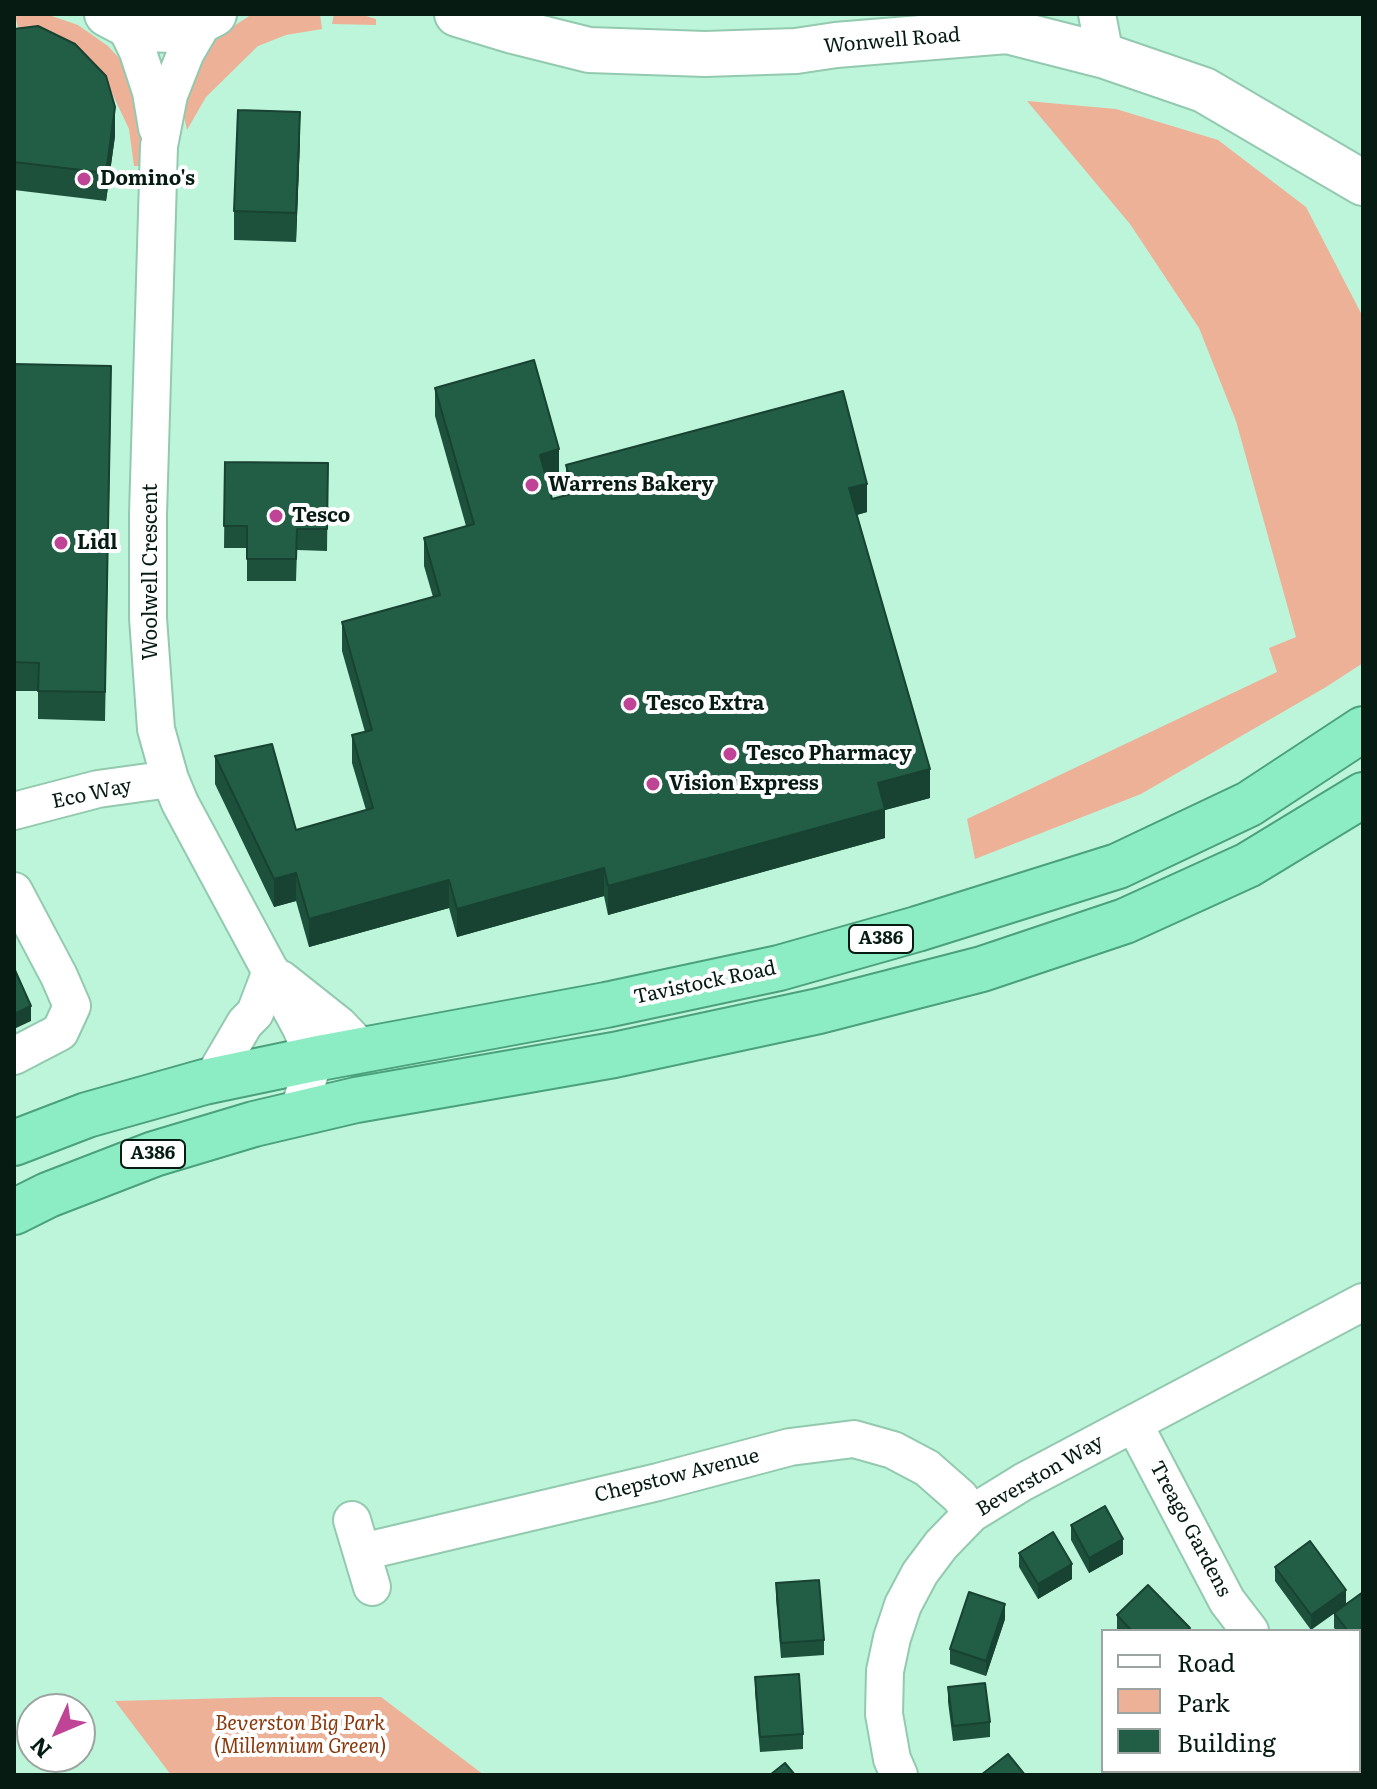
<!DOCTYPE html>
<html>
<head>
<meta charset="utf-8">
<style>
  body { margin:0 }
  #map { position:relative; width:1377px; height:1789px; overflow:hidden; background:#bdf5da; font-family:Literata,serif }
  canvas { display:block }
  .frame { position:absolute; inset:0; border:16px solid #061c13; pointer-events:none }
  .legend { position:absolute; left:1101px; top:1629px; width:260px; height:144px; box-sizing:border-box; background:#fff; border:2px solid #9ba4a1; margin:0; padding:10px 14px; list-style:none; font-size:24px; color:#061c13 }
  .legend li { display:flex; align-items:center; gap:16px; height:40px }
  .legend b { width:40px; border:2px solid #9ba4a1 }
  .north { position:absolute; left:16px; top:1693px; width:80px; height:80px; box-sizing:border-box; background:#fff; border:2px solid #9ba4a1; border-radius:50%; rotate:226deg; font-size:22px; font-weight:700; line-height:32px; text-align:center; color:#061c13 }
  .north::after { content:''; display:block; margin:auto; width:28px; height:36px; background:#bf4495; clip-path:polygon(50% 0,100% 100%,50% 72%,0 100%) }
</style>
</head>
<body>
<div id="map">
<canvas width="1377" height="1789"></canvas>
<div class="frame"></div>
<ul class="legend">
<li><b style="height:10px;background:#fff"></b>Road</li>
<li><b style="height:22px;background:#edb198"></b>Park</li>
<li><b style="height:22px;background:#225e46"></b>Building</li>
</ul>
<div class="north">N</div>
</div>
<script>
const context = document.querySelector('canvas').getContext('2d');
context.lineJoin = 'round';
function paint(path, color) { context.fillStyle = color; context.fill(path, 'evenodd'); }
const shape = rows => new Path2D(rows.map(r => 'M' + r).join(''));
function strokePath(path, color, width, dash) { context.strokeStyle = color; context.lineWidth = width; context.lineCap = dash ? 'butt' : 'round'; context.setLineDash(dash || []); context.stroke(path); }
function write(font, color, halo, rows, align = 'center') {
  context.font = font + ' Literata,serif'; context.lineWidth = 8; context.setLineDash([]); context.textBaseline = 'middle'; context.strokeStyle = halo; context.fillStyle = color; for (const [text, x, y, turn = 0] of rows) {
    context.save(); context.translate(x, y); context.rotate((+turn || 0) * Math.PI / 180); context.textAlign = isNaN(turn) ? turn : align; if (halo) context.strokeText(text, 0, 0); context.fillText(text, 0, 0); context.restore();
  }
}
const green = shape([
  [15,14,46,14,78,25,108,46,130,70,144,112,141,166,134,166,129,129,109,87,20,38],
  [252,14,320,14,322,29,286,35,258,46,206,97,187,130,183,112,189,78,206,51,222,34],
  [334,14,359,14,376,19,376,25,332,24],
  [1027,101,1116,109,1218,140,1306,207,1363,317,1363,663,1326,687,1141,794,975,859,967,819,1277,672,1269,648,1296,637,1236,421,1199,328,1130,224],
  [273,1697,381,1697,484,1775,171,1775,115,1701]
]);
const minor = shape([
  [1097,14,1105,56],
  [206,18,186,52,169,95,159,146,148,514,148,618,156,729,170,779,180,803,301,1028,314,1059,298,1114],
  [124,23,138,52,151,92,157,128],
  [14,811,98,789,170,779],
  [14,891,59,976,72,1006,60,1032,14,1056],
  [281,979,339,1025,363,1050],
  [211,1081,245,1023,255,1013,271,971],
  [1134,1424,1227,1601,1250,1631],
  [352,1520,372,1587],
  [362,1552,658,1482,790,1447,854,1439,893,1450,927,1468,960,1497,971,1514],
  [1359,1737,1363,1739],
  [899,1775,892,1759,884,1714,885,1671,892,1638,903,1605,920,1573,941,1545,971,1514,1023,1482,1363,1302]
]);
const tertiary = shape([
  [107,14,124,23,147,29,171,30,194,24,214,14],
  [457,14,513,31,589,50,705,54,796,51,836,45,1007,31,1105,56,1204,90,1363,183]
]);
const trunk = shape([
  [14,1143,87,1115,204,1082,314,1059,606,1005,779,968,917,929,1118,866,1249,804,1363,729],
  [14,1212,48,1195,154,1154,254,1124,356,1100,614,1055,819,1011,982,969,1125,921,1248,865,1363,795]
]);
const wall = shape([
  [14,29,115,136,106,201,14,190],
  [300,140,296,242,234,240,234,211],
  [14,364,111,395,105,721,38,719,38,691,14,691],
  [435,388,559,478,547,481,552,499,566,495,566,465,867,512,857,515,930,798,885,810,885,838,608,915,604,896,457,937,449,908,309,947,296,901,274,907,215,784,215,756,296,830,366,810,352,763,352,735,365,732,342,651,342,622,433,597,424,566,424,538,466,526,435,416],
  [225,462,328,463,327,551,297,550,296,581,247,581,247,548,224,548],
  [1071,1525,1123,1554,1089,1573,1071,1540],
  [1019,1553,1072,1579,1038,1599,1019,1567],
  [1275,1567,1346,1590,1311,1630,1275,1581],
  [776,1583,824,1640,824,1655,781,1658,776,1598],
  [1363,1592,1363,1667,1359,1662,1359,1631,1337,1631,1334,1628,1334,1613],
  [1117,1615,1190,1631,1118,1631,1117,1630],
  [1005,1619,986,1676,950,1664,950,1649],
  [755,1677,803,1734,803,1749,760,1752,755,1692],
  [948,1687,990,1722,990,1737,953,1741,948,1702],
  [1223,1771,1295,1771,1295,1775,1227,1775]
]);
const shadedWall = shape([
  [115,107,115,136,106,201,106,173],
  [300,112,300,140,296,242,296,213],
  [559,449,559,478,540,483,540,455],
  [867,484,867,512,849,517,849,488],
  [930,769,930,798,885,810,885,838,608,915,608,886,878,783],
  [604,868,604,896,457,937,457,909],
  [296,873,296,901,274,907,274,879],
  [449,880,449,908,309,947,309,919],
  [31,1006,31,1021,14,1029,14,1014],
  [1123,1539,1123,1554,1089,1573,1089,1558],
  [1072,1564,1072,1579,1038,1599,1038,1584],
  [1346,1590,1346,1605,1311,1630,1311,1615],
  [1005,1604,1005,1619,986,1676,986,1661]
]);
const building = shape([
  [38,26,75,44,106,76,115,107,106,173,14,162,14,29,38,26],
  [238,110,300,112,296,213,234,211,238,110],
  [534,360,559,449,540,455,552,499,574,493,566,465,843,391,867,484,849,488,930,769,878,783,885,809,608,886,604,868,457,909,449,880,309,919,296,873,274,879,215,756,272,744,296,830,373,808,352,735,372,730,342,622,440,595,424,538,474,524,435,388,534,360],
  [14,364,111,366,105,692,38,691,39,663,14,662,14,364],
  [225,462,328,463,327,529,297,529,296,559,247,559,247,526,224,526,225,462],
  [14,968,31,1006,14,1014,14,968],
  [1105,1506,1123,1539,1089,1558,1071,1525,1105,1506],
  [1053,1532,1072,1564,1038,1584,1019,1553,1053,1532],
  [1310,1541,1346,1590,1311,1615,1275,1567,1310,1541],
  [819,1580,824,1640,781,1643,776,1583,819,1580],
  [1148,1585,1190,1628,1187,1631,1132,1631,1117,1615,1148,1585],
  [969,1592,1005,1604,986,1661,950,1649,969,1592],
  [1363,1592,1363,1652,1359,1647,1359,1631,1348,1631,1334,1613,1363,1592],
  [799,1674,803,1734,760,1737,755,1677,799,1674],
  [985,1683,990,1722,953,1726,948,1687,985,1683],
  [1008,1754,1025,1775,981,1775,1008,1754],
  [785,1763,795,1775,770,1775,785,1763],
  [1238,1771,1293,1771,1289,1775,1242,1775,1238,1771]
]);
const markers = [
  [84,179,8,"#bf4495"],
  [532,485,8,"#bf4495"],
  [276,516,8,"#bf4495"],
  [61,543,8,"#bf4495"],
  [630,704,8,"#bf4495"],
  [730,754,8,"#bf4495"],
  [653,784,8,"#bf4495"]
];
const shields = [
  [881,939,64],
  [153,1154,64]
];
const shieldNames = [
  ["A386",881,939],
  ["A386",153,1154]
];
const streetNames = [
  ["Wonwell Road",892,41,-5],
  ["Woolwell Crescent",151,572,-90],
  ["Eco Way",92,794,-12],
  ["Tavistock Road",705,983,-12],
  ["Chepstow Avenue",677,1476,-14],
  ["Beverston Way",1040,1476,-30],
  ["Treago Gardens",1190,1529,62]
];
const poiNames = [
  ["Domino's",100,179],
  ["Warrens Bakery",548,485],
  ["Tesco",292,516],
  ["Lidl",77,543],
  ["Tesco Extra",646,704],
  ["Tesco Pharmacy",746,754],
  ["Vision Express",669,784]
];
const parkNames = [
  ["Beverston Big Park",300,1724],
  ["(Millennium Green)",300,1747]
];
paint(green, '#edb198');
strokePath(minor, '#93c9af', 40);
strokePath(tertiary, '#93c9af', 48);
strokePath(trunk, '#4aa17c', 48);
strokePath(minor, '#fff', 36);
strokePath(tertiary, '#fff', 44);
strokePath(trunk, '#8cecc4', 44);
paint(wall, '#1d513c');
paint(shadedWall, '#184231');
paint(building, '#225e46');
strokePath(building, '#184231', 2);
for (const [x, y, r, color] of markers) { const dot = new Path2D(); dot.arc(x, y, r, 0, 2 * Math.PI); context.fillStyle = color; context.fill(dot); strokePath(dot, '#fff', 3); }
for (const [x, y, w] of shields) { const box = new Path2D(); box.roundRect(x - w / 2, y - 14, w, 28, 6); context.fillStyle = '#fff'; context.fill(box); strokePath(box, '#061c13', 2); }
write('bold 18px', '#061c13', null, shieldNames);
write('20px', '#061c13', '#fff', streetNames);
write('bold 20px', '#061c13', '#fff', poiNames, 'left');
write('italic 20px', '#8a380c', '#fff', parkNames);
</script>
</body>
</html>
